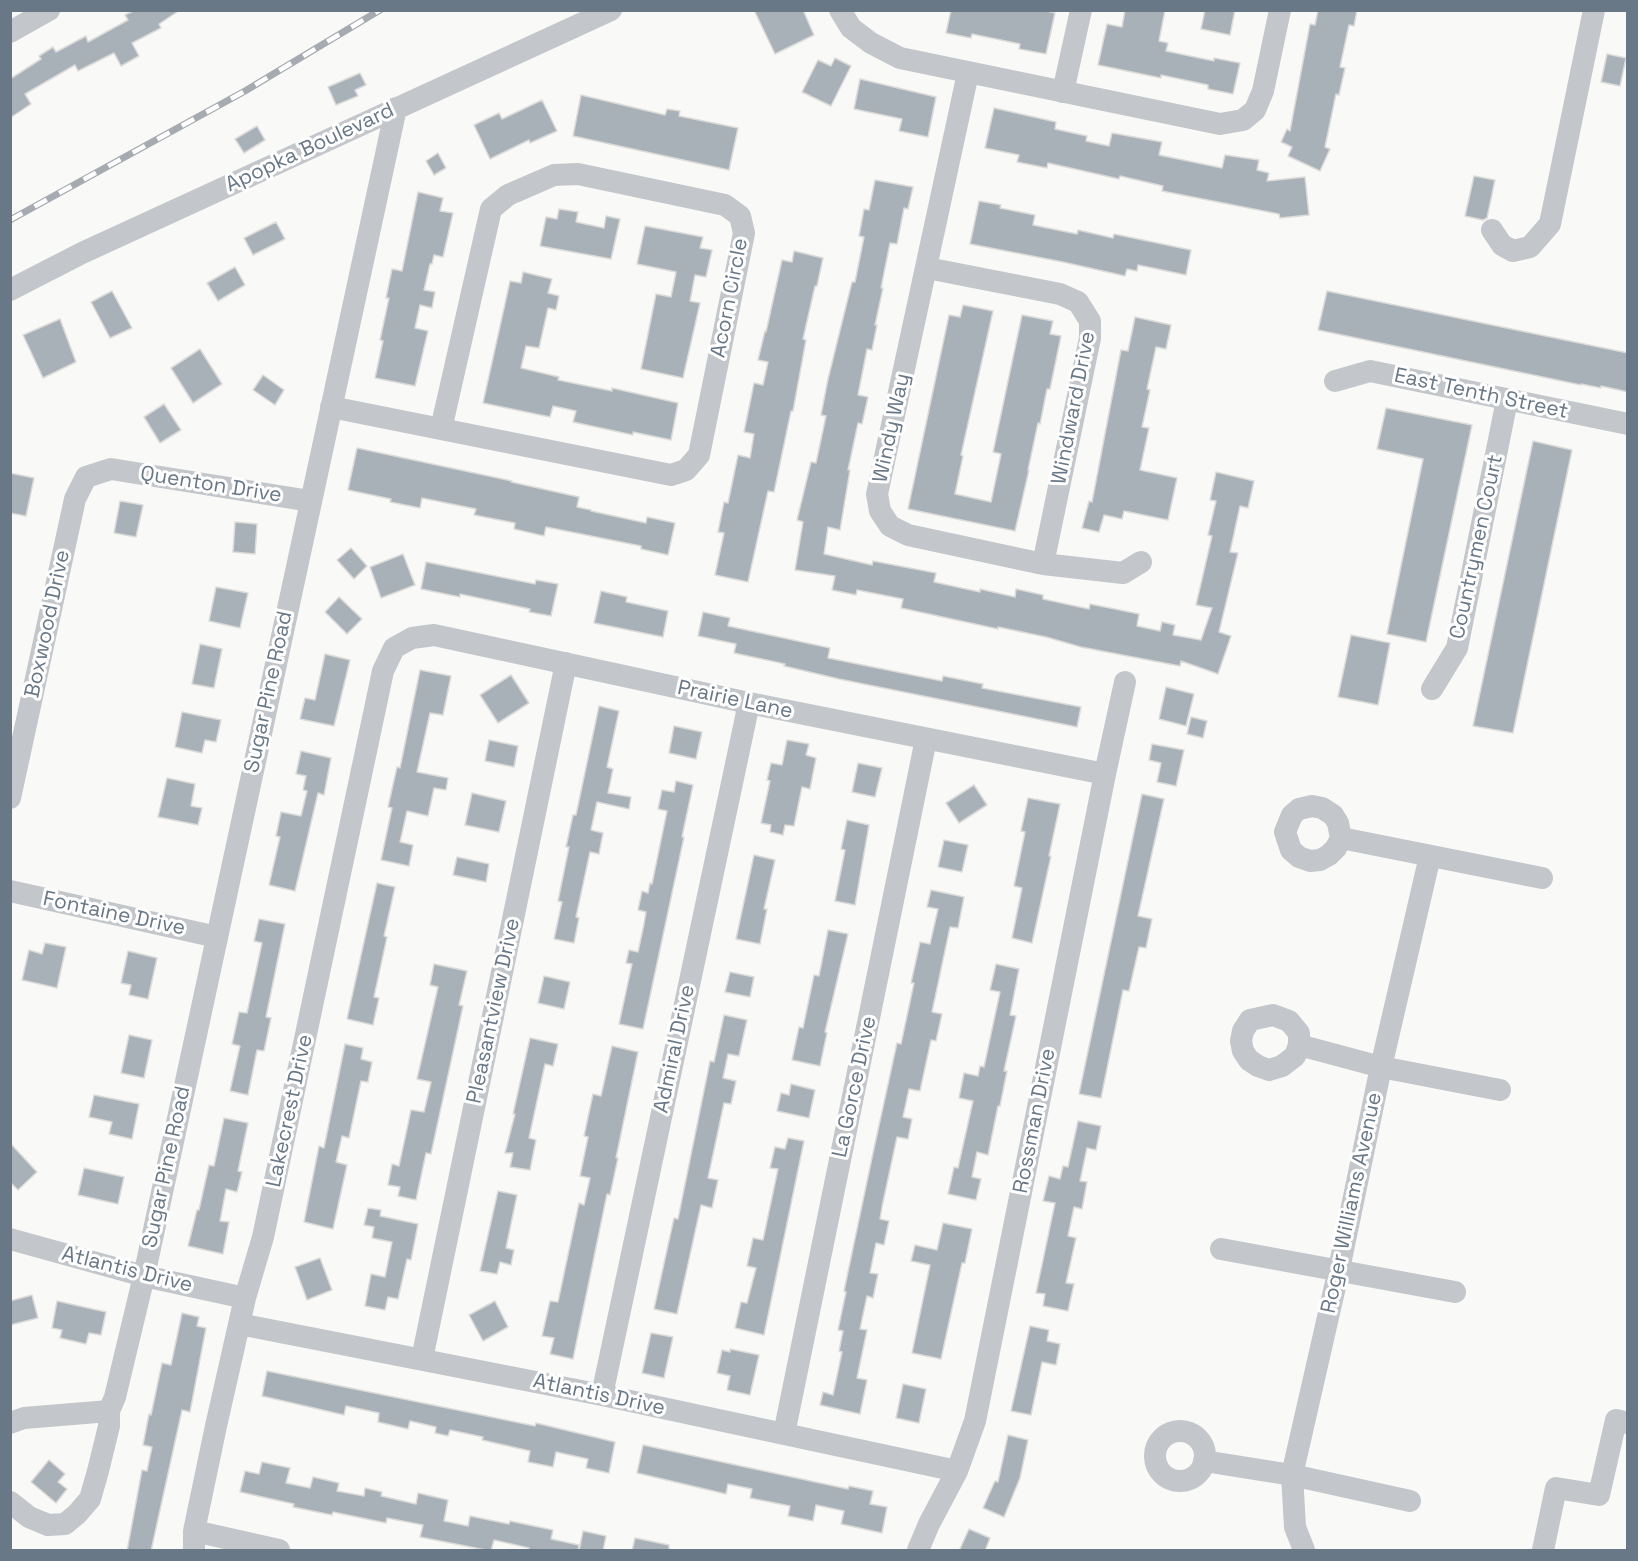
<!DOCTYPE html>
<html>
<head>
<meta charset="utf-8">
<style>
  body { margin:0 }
  #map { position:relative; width:1638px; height:1561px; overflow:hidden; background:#f9f9f7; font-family:"Space Grotesk",sans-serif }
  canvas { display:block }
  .frame { position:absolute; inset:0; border:12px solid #697887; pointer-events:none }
</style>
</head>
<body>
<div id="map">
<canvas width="1638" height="1561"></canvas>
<div class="frame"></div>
</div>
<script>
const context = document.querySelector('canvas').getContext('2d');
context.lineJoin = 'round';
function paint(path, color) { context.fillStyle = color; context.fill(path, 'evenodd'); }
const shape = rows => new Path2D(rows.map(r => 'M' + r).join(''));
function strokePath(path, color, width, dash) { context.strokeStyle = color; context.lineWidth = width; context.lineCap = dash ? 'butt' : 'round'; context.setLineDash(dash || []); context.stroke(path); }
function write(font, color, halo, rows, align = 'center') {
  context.font = font + ' "Space Grotesk",sans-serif'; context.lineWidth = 6; context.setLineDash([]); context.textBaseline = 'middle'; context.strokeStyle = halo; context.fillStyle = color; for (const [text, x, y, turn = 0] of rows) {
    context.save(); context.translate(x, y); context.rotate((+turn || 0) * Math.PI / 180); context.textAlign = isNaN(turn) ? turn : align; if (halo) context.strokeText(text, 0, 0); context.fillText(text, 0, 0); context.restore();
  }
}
const building = shape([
  [135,10,180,10,159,24,161,28,132,43,139,56,121,66,114,53,78,71,75,65,25,94,31,104,10,118,10,79,41,59,39,56,53,47,56,52,86,36,88,42,128,20,125,15,135,10],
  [754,10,803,10,814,35,775,54,754,10],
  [951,10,1044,10,1055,13,1046,54,1019,49,1020,44,972,34,971,38,946,33,951,10],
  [1125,10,1165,10,1159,41,1168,43,1166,51,1214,61,1214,58,1240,63,1233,94,1208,89,1208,85,1161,75,1161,78,1098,65,1107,24,1122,27,1125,10],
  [1205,10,1235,10,1230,35,1201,29,1205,10],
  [1318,10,1357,10,1354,26,1349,25,1340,67,1345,68,1339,95,1336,94,1325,147,1330,149,1320,171,1288,156,1292,147,1281,142,1287,129,1290,131,1310,24,1315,25,1318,10],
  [1607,54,1626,58,1620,86,1601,82,1607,54],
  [835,58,851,66,831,106,802,92,818,60,831,66,835,58],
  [360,73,366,85,355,90,358,96,336,105,328,87,360,73],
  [860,79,936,97,928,137,899,131,902,119,854,109,860,79],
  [581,95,665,115,667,109,680,111,679,116,738,128,729,170,573,136,581,95],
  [542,100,557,131,530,143,529,140,490,159,474,125,499,113,502,119,542,100],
  [994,108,1056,122,1055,129,1087,136,1086,141,1109,146,1112,133,1162,142,1159,155,1222,168,1225,155,1259,160,1257,170,1269,173,1267,181,1305,177,1309,215,1280,218,1279,214,1162,191,1163,186,1120,176,1119,179,1048,163,1047,168,1017,162,1019,155,985,148,994,108],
  [257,126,265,140,244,153,235,139,257,126],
  [438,153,446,168,434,175,426,161,438,153],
  [1474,176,1495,180,1487,218,1483,220,1465,216,1474,176],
  [875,180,913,187,908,209,904,208,897,244,890,243,881,288,883,288,875,325,877,325,872,350,867,349,858,395,868,397,862,424,858,423,848,470,850,470,840,530,828,527,824,554,872,565,873,561,936,573,934,582,980,592,980,589,1015,597,1016,589,1043,595,1043,599,1089,609,1090,604,1115,609,1139,614,1137,626,1160,631,1162,622,1175,625,1173,635,1201,640,1212,608,1196,605,1212,536,1208,535,1216,501,1210,500,1216,472,1254,481,1248,508,1240,506,1230,552,1238,553,1219,632,1231,636,1218,674,1181,661,1180,666,1138,658,1081,647,1046,637,998,627,998,629,901,608,903,599,857,590,856,595,832,590,835,576,795,570,803,522,797,520,811,462,816,463,826,416,821,415,828,379,852,282,855,282,864,237,859,236,864,209,869,210,875,180],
  [418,192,443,198,440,211,453,213,443,257,434,255,432,264,430,264,424,290,435,292,432,308,420,305,415,328,428,331,415,386,375,378,383,341,380,340,389,298,386,298,392,269,402,271,418,192],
  [979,201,1001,205,1000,208,1035,215,1033,225,1077,234,1078,230,1113,238,1114,234,1191,250,1186,275,1138,265,1137,271,1127,269,1125,276,1063,262,970,244,979,201],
  [559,209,578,212,576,222,604,228,606,216,620,219,611,259,540,246,546,217,557,219,559,209],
  [276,222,285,239,253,255,244,238,276,222],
  [645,226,703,237,700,248,712,250,706,277,695,275,690,301,700,303,683,378,641,369,656,294,671,297,676,272,637,264,645,226],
  [794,251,823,258,817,286,815,286,803,339,806,340,793,411,791,411,774,492,768,491,748,582,715,575,724,533,718,532,724,502,728,503,738,455,750,458,754,434,744,432,754,383,763,385,768,362,758,360,765,331,766,332,782,260,792,262,794,251],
  [235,267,245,285,218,301,207,283,235,267],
  [523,272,552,279,548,293,559,296,556,310,548,308,539,348,526,346,521,368,559,377,558,380,612,391,612,388,678,403,671,440,633,432,633,435,573,422,576,411,553,406,550,417,483,403,510,281,521,283,523,272],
  [112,291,132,328,110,338,91,302,112,291],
  [1327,291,1628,353,1628,392,1601,386,1601,388,1581,384,1581,385,1318,330,1327,291],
  [963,305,993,311,961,455,963,456,955,494,991,502,1001,454,993,452,1022,315,1053,321,1050,334,1061,336,1050,389,1047,389,1040,424,1038,423,1028,470,1029,470,1015,531,908,509,949,315,960,317,963,305],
  [1135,317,1171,325,1166,349,1156,347,1147,389,1150,390,1142,427,1149,428,1140,470,1177,478,1168,520,1124,511,1122,519,1104,515,1099,532,1082,528,1089,501,1092,502,1121,350,1128,351,1135,317],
  [60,319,76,362,43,378,23,335,60,319],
  [200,349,222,384,193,403,171,368,200,349],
  [263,375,284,390,275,405,253,390,263,375],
  [164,404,181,430,160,443,144,417,164,404],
  [1386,408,1472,425,1426,642,1387,634,1423,459,1377,449,1386,408],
  [1533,441,1572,450,1513,733,1473,726,1533,441],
  [357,448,512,481,511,482,579,497,577,507,591,510,591,511,646,523,647,517,675,523,668,555,641,549,641,546,546,527,544,536,514,529,515,523,474,515,476,509,422,498,420,508,390,502,391,499,348,490,357,448],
  [10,473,34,478,26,516,10,513,10,473],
  [120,501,143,505,136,537,114,533,120,501],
  [235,522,257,524,255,554,233,552,235,522],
  [351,548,367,566,354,579,337,560,351,548],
  [403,554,415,585,381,598,370,567,403,554],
  [426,562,535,584,536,580,558,584,551,616,529,612,530,609,460,594,460,597,421,589,426,562],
  [216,587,248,593,240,628,209,621,216,587],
  [601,591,627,597,626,602,668,611,663,637,594,623,601,591],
  [339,597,362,619,347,634,325,612,339,597],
  [703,612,730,618,728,626,830,648,828,658,942,681,943,676,983,684,982,688,1081,707,1077,727,839,679,784,666,785,664,734,653,736,644,698,636,703,612],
  [1351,635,1390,643,1378,705,1338,697,1351,635],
  [200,644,222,649,214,688,192,684,200,644],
  [325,654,350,660,334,726,300,719,305,698,315,700,325,654],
  [420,670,451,676,443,715,430,713,417,772,448,778,446,790,434,788,428,816,407,811,400,842,413,845,409,866,381,860,392,808,388,807,397,767,400,768,420,670],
  [511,675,529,703,498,723,480,695,511,675],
  [1166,687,1194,694,1186,726,1159,719,1166,687],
  [599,706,619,711,607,767,613,769,608,793,631,797,629,809,597,802,591,830,603,833,599,854,590,852,576,917,579,918,574,943,554,939,562,902,558,901,569,847,566,847,573,815,576,815,599,706],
  [182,712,221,720,216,742,205,740,202,753,175,747,182,712],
  [1191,717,1207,721,1203,738,1187,734,1191,717],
  [674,726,702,732,696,759,669,753,674,726],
  [489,740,518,746,514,767,485,761,489,740],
  [787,740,809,744,806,755,816,758,810,789,802,787,794,826,785,825,783,835,770,832,771,825,761,823,770,781,767,780,771,763,782,765,787,740],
  [1152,744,1184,750,1176,786,1157,782,1161,763,1149,760,1152,744],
  [301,751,331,758,324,795,318,793,295,891,269,885,280,837,276,836,281,812,301,816,307,791,303,790,306,776,296,774,301,751],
  [858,763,882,768,875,797,852,792,858,763],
  [167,778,195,784,191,806,202,808,198,825,158,817,167,778],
  [676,781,693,785,682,837,684,837,643,1029,619,1024,632,964,626,963,629,950,638,952,644,924,646,912,638,910,642,891,648,893,650,883,652,884,667,811,658,809,662,790,674,792,676,781],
  [974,785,987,805,959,823,946,803,974,785],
  [472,793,506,801,499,832,465,825,472,793],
  [1142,794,1164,799,1138,916,1152,919,1146,948,1139,947,1129,991,1123,990,1101,1098,1079,1094,1142,794],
  [1028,798,1060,804,1049,856,1051,856,1032,943,1012,938,1022,888,1014,886,1025,832,1021,831,1028,798],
  [847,820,869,825,855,905,835,901,845,850,841,849,847,820],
  [944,840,968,845,962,872,938,867,944,840],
  [754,855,775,860,764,909,767,909,760,944,736,939,754,855],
  [457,857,489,864,486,882,453,875,457,857],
  [377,883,395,887,384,936,387,937,374,997,379,998,373,1025,347,1019,377,883],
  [931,890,964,897,958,928,950,927,932,1012,942,1014,936,1041,931,1040,920,1091,909,1089,903,1117,912,1119,908,1139,897,1137,882,1207,880,1219,889,1221,884,1245,876,1243,870,1273,878,1274,873,1298,867,1296,860,1329,867,1330,857,1378,867,1380,860,1414,820,1405,823,1392,833,1395,842,1352,839,1351,843,1331,838,1330,846,1292,844,1291,873,1153,897,1043,901,1044,914,983,911,983,920,942,930,944,938,909,927,907,931,890],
  [259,919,285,924,266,1017,271,1018,264,1051,257,1050,248,1095,230,1091,240,1046,232,1044,239,1012,247,1013,262,943,254,941,259,919],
  [828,930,848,934,825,1032,827,1033,820,1066,792,1060,799,1027,803,1028,814,975,819,976,828,930],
  [45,943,66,947,57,988,22,980,29,950,42,954,45,943],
  [128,951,157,958,148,999,129,995,131,985,121,983,128,951],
  [434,964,467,971,459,1005,463,1006,431,1154,426,1153,416,1200,398,1196,400,1187,388,1185,392,1164,399,1166,411,1110,424,1112,431,1082,417,1079,438,987,430,985,434,964],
  [996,964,1019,969,1010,1015,1016,1016,1004,1071,1007,1071,1000,1106,998,1106,988,1155,977,1152,972,1177,981,1179,976,1200,948,1194,954,1167,958,1168,973,1101,959,1098,964,1073,978,1076,980,1066,984,1067,1000,992,990,990,996,964],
  [730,972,754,977,750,997,725,992,730,972],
  [544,976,570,982,564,1009,538,1003,544,976],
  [724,1015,747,1020,739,1056,728,1054,723,1078,736,1081,731,1104,724,1103,708,1178,718,1180,712,1208,701,1205,677,1314,654,1309,674,1218,678,1219,710,1061,714,1062,724,1015],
  [129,1035,152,1040,144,1078,121,1073,129,1035],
  [530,1038,558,1044,553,1066,545,1064,529,1138,536,1140,530,1170,510,1167,513,1153,505,1153,515,1114,513,1114,530,1038],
  [345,1044,363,1048,361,1059,372,1062,368,1082,361,1081,349,1138,342,1136,336,1162,347,1165,333,1229,304,1222,319,1146,324,1148,345,1044],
  [612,1046,638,1052,616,1158,618,1158,610,1195,607,1194,573,1359,550,1354,554,1338,542,1336,550,1301,558,1302,579,1203,584,1205,590,1178,580,1176,588,1137,584,1136,593,1094,601,1096,612,1046],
  [791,1084,815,1090,809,1118,777,1111,781,1093,789,1095,791,1084],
  [94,1095,139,1104,132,1139,109,1134,112,1122,89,1117,94,1095],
  [224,1118,248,1123,238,1171,242,1172,237,1192,226,1189,220,1221,229,1222,223,1254,188,1246,197,1210,199,1210,209,1165,214,1166,224,1118],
  [1078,1121,1101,1126,1096,1150,1087,1148,1080,1181,1087,1182,1082,1209,1074,1207,1068,1236,1076,1238,1066,1283,1074,1284,1068,1311,1043,1306,1045,1294,1036,1293,1055,1203,1043,1201,1049,1176,1060,1179,1063,1166,1068,1167,1078,1121],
  [788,1138,804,1141,764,1335,735,1328,741,1302,747,1303,756,1268,747,1266,753,1238,763,1240,778,1169,770,1168,775,1147,785,1149,788,1138],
  [10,1143,37,1172,18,1190,10,1182,10,1143],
  [84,1168,124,1177,118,1204,78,1195,84,1168],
  [498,1191,517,1195,506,1248,514,1250,511,1265,500,1262,497,1274,480,1271,498,1191],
  [368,1208,381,1210,380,1216,418,1224,411,1260,407,1259,398,1299,388,1297,385,1310,365,1306,371,1274,385,1277,392,1242,372,1238,374,1227,364,1225,368,1208],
  [943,1223,972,1229,965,1263,962,1263,941,1359,912,1353,930,1265,911,1261,915,1245,937,1250,943,1223],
  [320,1258,332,1290,307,1300,295,1267,320,1258],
  [32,1295,38,1318,10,1325,10,1301,32,1295],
  [57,1301,106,1312,101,1335,89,1333,86,1344,60,1338,62,1330,52,1328,57,1301],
  [495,1301,508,1327,483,1341,469,1315,495,1301],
  [182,1313,199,1317,197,1326,206,1328,190,1412,182,1410,151,1551,127,1551,142,1470,147,1471,152,1447,143,1445,149,1414,151,1415,162,1363,171,1365,182,1313],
  [1030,1326,1049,1330,1047,1341,1060,1344,1056,1365,1042,1362,1031,1415,1011,1411,1030,1326],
  [651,1333,673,1337,664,1378,642,1373,651,1333],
  [730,1349,759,1355,750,1395,727,1390,730,1376,717,1373,722,1350,730,1352,730,1349],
  [267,1371,535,1426,536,1423,615,1442,609,1473,586,1468,588,1459,556,1452,553,1467,528,1462,530,1451,482,1440,483,1437,450,1430,448,1436,435,1433,436,1427,410,1421,408,1429,378,1422,379,1413,346,1406,344,1415,262,1396,267,1371],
  [903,1384,926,1389,919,1423,896,1418,903,1384],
  [1008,1435,1028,1440,1020,1478,1004,1517,983,1508,995,1481,998,1482,1008,1435],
  [643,1445,848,1489,849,1486,873,1491,870,1504,887,1507,882,1533,841,1524,844,1511,816,1505,813,1521,788,1516,790,1506,750,1498,752,1489,728,1484,726,1494,637,1473,643,1445],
  [49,1460,65,1474,58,1482,67,1489,56,1503,31,1482,49,1460],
  [262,1462,290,1468,286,1483,310,1488,313,1477,339,1483,337,1491,364,1496,365,1488,382,1492,381,1496,416,1504,418,1493,448,1500,444,1521,468,1526,470,1516,509,1524,510,1521,553,1530,551,1539,579,1545,578,1551,529,1551,529,1548,494,1540,491,1551,420,1537,423,1525,387,1518,386,1523,333,1512,332,1515,293,1507,294,1504,240,1492,245,1471,259,1474,262,1462],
  [969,1529,990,1538,985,1551,959,1551,969,1529],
  [583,1531,606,1536,603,1551,579,1551,583,1531],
  [635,1538,669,1545,669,1551,632,1551,635,1538]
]);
const minor = shape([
  [840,10,851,28,871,43,900,58,1220,124,1243,120,1255,110,1263,91,1280,10],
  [10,32,49,10],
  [968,73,877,494,880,511,890,526,908,535,1043,564,1123,573,1141,562],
  [1063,92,1081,10],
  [1492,230,1502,245,1513,251,1530,247,1550,224,1594,10],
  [927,268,1060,294,1078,302,1090,321,1090,338,1043,564],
  [10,290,82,253,611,10],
  [1335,381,1370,371,1628,424],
  [331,407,671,475,686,470,699,455,744,233,740,216,725,205,578,174,554,175,508,195,491,209,441,429],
  [1432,689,1457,648,1507,400],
  [10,798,75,499,86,477,111,469,310,501],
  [1341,838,1336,848,1329,855,1320,860,1310,861,1299,857,1291,850,1285,832,1292,815,1299,809,1312,806,1322,808,1333,815,1338,823,1341,838,1542,878],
  [10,891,217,937],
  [1299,1045,1295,1056,1282,1066,1269,1070,1258,1066,1249,1060,1243,1051,1241,1041,1243,1031,1250,1020,1273,1015,1289,1021,1299,1033,1299,1045,1381,1067,1500,1090],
  [10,1239,144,1276,245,1298],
  [1221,1249,1455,1292],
  [239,1324,602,1395,957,1471],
  [422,1359,566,663],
  [602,1395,749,703],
  [10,1423,24,1418,109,1411],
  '1155 1456a25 25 0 1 1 50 0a25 25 0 1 1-50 0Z',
  [784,1434,926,739],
  [1204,1461,1292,1475,1410,1501],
  [10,1502,29,1517,48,1525,65,1524,77,1514,90,1499,98,1471,109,1426,109,1411,115,1397,144,1276,396,108],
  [194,1531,279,1550],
  [194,1550,194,1531,216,1426,245,1298,263,1237,383,671,394,648,412,638,434,635,749,703,1105,774],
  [918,1550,929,1524,957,1471,975,1421,1105,774,1125,682],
  [1304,1550,1295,1527,1292,1475,1339,1269,1381,1067,1430,856],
  [1543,1550,1556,1488,1599,1495,1616,1420,1628,1423]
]);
const rail = shape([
  [10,220,245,91,380,10]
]);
const streetNames = [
  ["Apopka Boulevard",310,148,-25],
  ["Acorn Circle",730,298,-79],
  ["East Tenth Street",1481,394,12],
  ["Windward Drive",1074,408,-79],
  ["Windy Way",892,428,-78],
  ["Quenton Drive",211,485,9],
  ["Countrymen Court",1477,547,-78],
  ["Boxwood Drive",48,624,-78],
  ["Sugar Pine Road",269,692,-78],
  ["Prairie Lane",735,700,12],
  ["Fontaine Drive",114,914,12],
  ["Pleasantview Drive",494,1011,-78],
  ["Admiral Drive",675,1049,-78],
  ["La Gorce Drive",855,1087,-78],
  ["Lakecrest Drive",290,1111,-78],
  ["Rossman Drive",1035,1121,-79],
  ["Sugar Pine Road",167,1167,-78],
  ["Roger Williams Avenue",1352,1203,-78],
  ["Atlantis Drive",127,1270,14],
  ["Atlantis Drive",599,1395,12]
];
paint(building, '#a9b1b8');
strokePath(building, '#dbdbd9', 1.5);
strokePath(minor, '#c3c6ca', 22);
strokePath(rail, '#a6abb1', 7);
strokePath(rail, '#fff', 4.5, [14]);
write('21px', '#697887', '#fff', streetNames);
</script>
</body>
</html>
